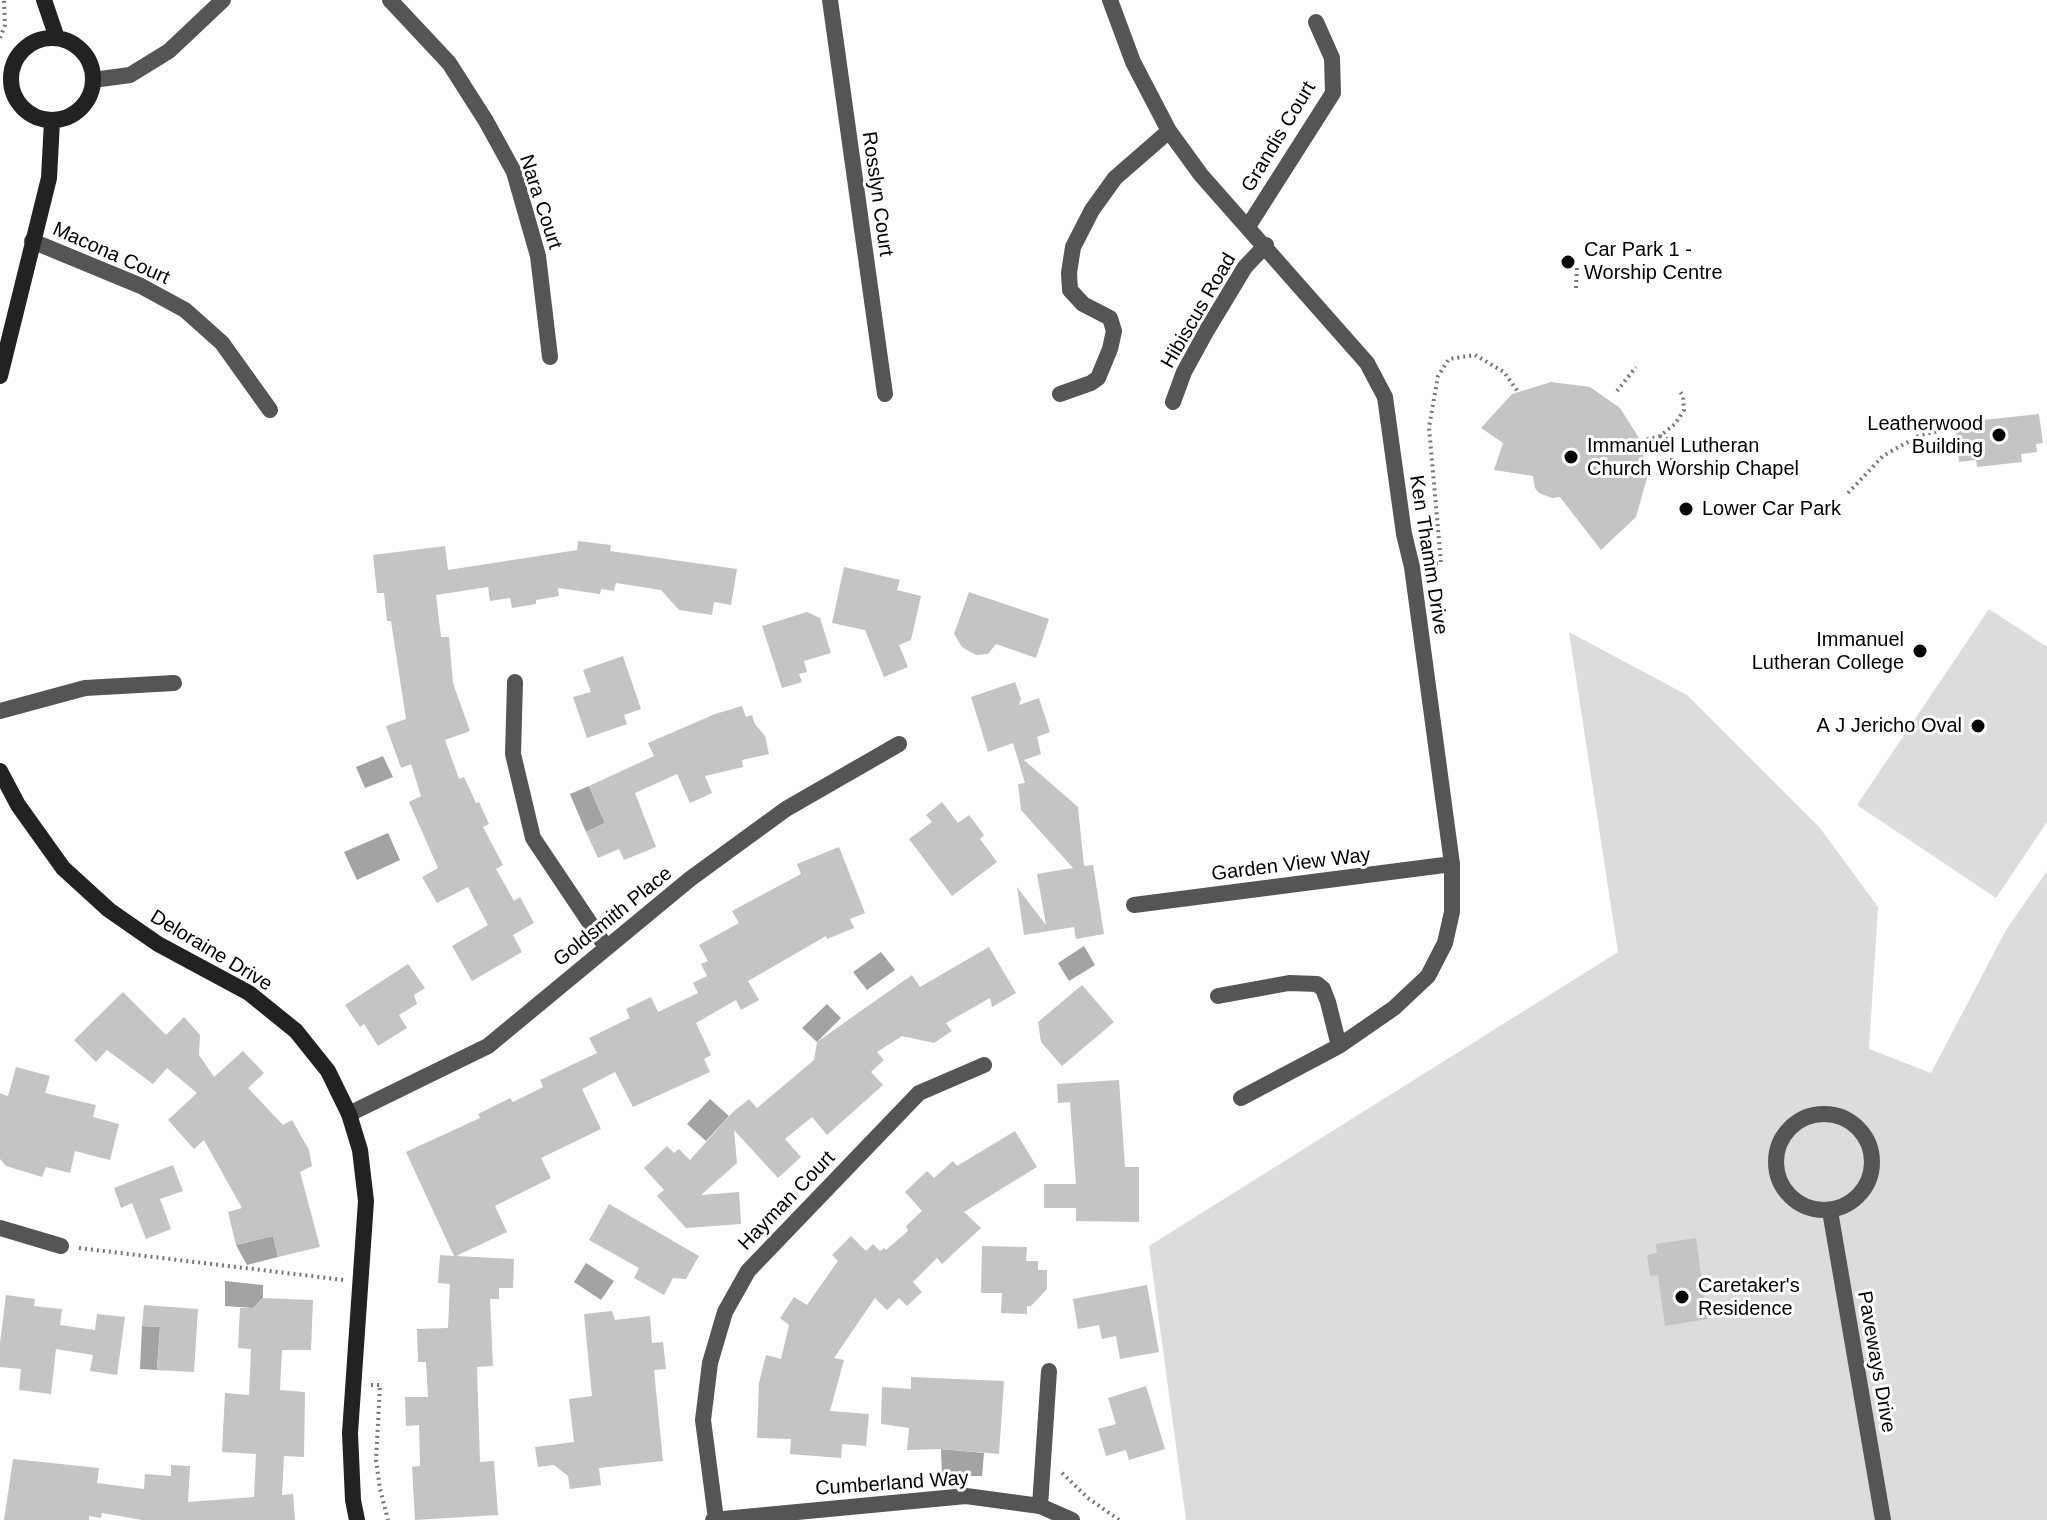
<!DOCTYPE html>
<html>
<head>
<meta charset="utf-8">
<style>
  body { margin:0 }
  canvas { display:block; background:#fff }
</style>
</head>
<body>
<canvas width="2047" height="1520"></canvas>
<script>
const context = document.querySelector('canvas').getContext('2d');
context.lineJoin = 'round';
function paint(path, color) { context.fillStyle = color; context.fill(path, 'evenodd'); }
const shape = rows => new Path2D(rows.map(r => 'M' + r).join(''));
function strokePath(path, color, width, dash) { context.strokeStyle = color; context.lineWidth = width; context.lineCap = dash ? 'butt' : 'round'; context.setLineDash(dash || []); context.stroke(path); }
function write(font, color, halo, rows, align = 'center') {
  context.font = font + ' Arial,sans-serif'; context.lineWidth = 6; context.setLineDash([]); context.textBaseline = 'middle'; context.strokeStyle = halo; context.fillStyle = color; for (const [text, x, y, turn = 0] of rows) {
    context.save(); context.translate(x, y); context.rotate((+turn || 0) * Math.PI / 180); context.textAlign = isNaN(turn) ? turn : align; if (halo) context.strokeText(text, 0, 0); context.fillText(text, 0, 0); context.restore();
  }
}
const green = shape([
  [1989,609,2047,647,2047,822,1996,898,1857,805],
  [1569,632,1687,695,1820,828,1878,907,1869,1049,1931,1073,2006,930,2047,871,2047,1520,1186,1520,1149,1246,1618,952]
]);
const water = shape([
  [383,756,393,777,365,788,356,767],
  [589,786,605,823,586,832,570,794],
  [388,833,400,860,357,880,344,852],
  [1084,946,1095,965,1069,981,1058,963],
  [881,952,895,970,867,990,853,972],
  [827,1004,841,1018,817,1042,802,1028],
  [710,1099,729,1116,706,1141,687,1124],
  [273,1236,278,1257,247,1265,236,1245],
  [586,1263,614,1281,601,1300,574,1282],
  [225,1281,263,1285,263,1298,253,1308,225,1306],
  [142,1326,160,1327,157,1370,140,1369],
  [941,1449,984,1453,982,1476,942,1476]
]);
const building = shape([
  [1551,382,1590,387,1620,408,1641,441,1647,478,1636,517,1601,550,1560,497,1552,498,1539,493,1535,488,1533,476,1494,470,1503,443,1481,428,1512,394],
  [2039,414,2043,443,2036,444,2037,452,2021,454,2022,462,1977,467,1976,460,1959,462,1955,423],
  [578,541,611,545,610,551,737,569,731,605,714,602,712,615,679,610,661,590,616,583,614,591,601,589,600,594,558,588,559,596,536,600,536,604,512,608,510,598,490,601,488,587,436,595,441,637,449,637,453,683,470,731,445,740,459,779,464,777,476,803,479,802,489,824,483,827,503,865,496,869,514,901,520,897,534,923,513,935,522,952,472,981,452,946,488,925,468,887,437,903,422,877,438,868,409,802,421,796,411,764,401,768,386,726,406,719,391,621,387,621,384,593,377,593,373,555,445,546,448,570,577,550],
  [844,567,900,580,897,590,921,596,911,640,899,645,908,667,884,677,865,630,832,623],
  [969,592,1049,619,1036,658,996,644,988,654,976,655,962,647,954,634],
  [807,612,820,618,831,653,804,661,807,672,799,674,802,682,782,688,762,626],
  [623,656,641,709,624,715,627,724,587,738,573,697,591,692,583,670],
  [1015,682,1021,699,1019,705,1039,698,1050,732,1037,737,1041,754,1024,760,1078,807,1084,866,1093,865,1104,934,1076,939,1074,927,1024,935,1017,887,1046,925,1037,874,1073,868,1021,810,1018,784,1025,783,1013,743,988,752,971,697],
  [742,706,746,717,752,715,755,724,765,736,769,754,742,760,743,767,705,776,712,793,690,803,677,774,635,793,656,847,624,860,619,849,598,858,586,832,605,823,589,786,654,756,648,743,715,714],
  [942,802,958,823,969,815,984,835,980,839,997,862,952,896,909,839,932,822,926,815],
  [839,847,865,913,850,919,854,928,827,939,826,936,748,981,759,1000,741,1010,736,1000,696,1023,711,1055,704,1059,710,1072,633,1107,615,1072,582,1089,601,1129,541,1158,551,1178,495,1206,507,1232,456,1256,514,1259,513,1288,499,1288,499,1299,490,1299,493,1366,477,1367,480,1462,494,1461,498,1515,415,1520,412,1467,420,1466,419,1425,406,1426,405,1397,428,1397,426,1362,418,1362,417,1329,448,1328,450,1284,438,1283,440,1255,454,1256,406,1152,480,1118,478,1114,510,1098,513,1102,543,1087,540,1080,597,1053,589,1038,630,1018,626,1009,651,997,658,1012,698,993,693,983,707,976,701,964,708,961,699,945,739,923,732,911,801,874,797,864],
  [989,947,1016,993,992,1007,990,998,946,1023,952,1031,934,1043,902,1036,877,1052,884,1060,871,1072,883,1085,827,1135,812,1117,785,1139,801,1157,778,1178,734,1130,737,1163,701,1195,739,1192,741,1224,686,1228,657,1196,664,1190,644,1168,667,1146,674,1153,679,1149,690,1160,733,1112,749,1099,757,1108,814,1060,817,1042,848,1020,912,975,920,987],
  [408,964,425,988,414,995,417,1004,399,1015,407,1028,378,1046,364,1024,360,1027,345,1005],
  [1082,985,1114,1022,1062,1066,1041,1042,1038,1022],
  [123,992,166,1035,184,1017,200,1035,199,1055,214,1077,243,1051,264,1073,248,1088,283,1125,292,1120,309,1150,312,1166,300,1172,320,1247,278,1257,273,1236,236,1245,228,1212,242,1208,204,1140,194,1149,168,1120,197,1093,167,1068,153,1084,107,1050,96,1062,74,1040],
  [16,1067,50,1076,45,1093,96,1105,93,1117,119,1124,110,1160,75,1151,70,1173,46,1167,42,1177,6,1166,0,1159,0,1093,8,1096],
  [1119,1080,1125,1167,1139,1167,1139,1222,1076,1221,1076,1208,1044,1208,1044,1184,1076,1184,1070,1102,1058,1103,1057,1084],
  [1015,1131,1037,1167,964,1212,981,1228,942,1264,937,1258,913,1282,922,1292,907,1306,899,1298,887,1310,875,1298,834,1358,844,1360,830,1411,869,1414,866,1446,842,1444,841,1458,790,1454,791,1439,757,1438,759,1383,766,1355,781,1359,789,1325,780,1318,794,1297,807,1305,838,1261,832,1255,851,1236,866,1251,873,1244,880,1251,884,1248,886,1250,908,1231,906,1226,922,1211,905,1192,927,1171,934,1178,953,1161,957,1166],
  [173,1165,183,1191,160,1199,171,1229,146,1239,132,1203,121,1208,114,1188],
  [609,1204,699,1256,686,1279,673,1278,664,1295,634,1278,639,1268,589,1240],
  [1696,1238,1707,1319,1665,1326,1658,1275,1650,1276,1647,1255,1657,1253,1656,1244],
  [982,1246,1027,1247,1026,1261,1038,1261,1038,1270,1047,1270,1047,1289,1031,1306,1027,1306,1027,1314,1001,1313,1002,1293,981,1293],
  [1147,1285,1159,1352,1120,1359,1116,1336,1102,1339,1099,1325,1078,1329,1073,1299],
  [6,1295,35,1299,34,1306,62,1309,60,1325,95,1330,97,1314,125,1317,117,1375,90,1371,93,1355,56,1349,51,1394,19,1390,21,1369,0,1367,0,1343],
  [263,1298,313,1300,311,1350,282,1350,280,1390,305,1392,304,1457,284,1456,282,1495,293,1494,295,1520,142,1520,102,1513,101,1518,89,1516,89,1520,4,1520,13,1459,99,1468,97,1483,144,1489,145,1474,171,1476,171,1465,190,1466,188,1502,254,1497,256,1454,222,1452,225,1393,249,1395,251,1349,238,1348,240,1308,253,1308],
  [144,1305,198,1309,194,1372,157,1370,160,1327,142,1326],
  [612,1311,615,1320,650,1316,652,1343,663,1342,666,1369,654,1370,663,1461,599,1468,601,1485,570,1489,568,1476,554,1465,538,1467,535,1447,574,1442,569,1399,592,1396,584,1314],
  [911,1377,1004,1381,999,1454,941,1449,907,1450,909,1428,881,1424,882,1387,911,1389],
  [1146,1386,1165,1449,1129,1460,1126,1450,1106,1456,1098,1429,1116,1424,1108,1398]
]);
const path = shape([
  [0,38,5,25,4,0],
  [1576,288,1577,266],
  [1617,391,1636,367],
  [1660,436,1672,441,1672,464],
  [1641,441,1660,436,1675,424,1684,410,1683,396,1679,390],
  [1848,493,1883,456,1920,435,1955,428],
  [1430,564,1441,563,1429,427,1438,376,1449,359,1475,355,1504,372,1518,392],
  [79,1248,344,1280],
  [371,1385,380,1385,376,1460,380,1489,388,1520],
  [1062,1473,1088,1498,1119,1520]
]);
const street = shape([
  [390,0,449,63,486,121,514,172,538,256,550,357],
  [830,0,885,394],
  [1110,0,1133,62,1169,131,1201,175,1367,363,1385,397,1404,534,1412,567,1452,864,1452,912,1445,943,1428,976,1394,1008,1339,1046,1241,1098],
  [93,80,130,75,169,51,223,0],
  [1249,225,1333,93,1332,58,1316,22],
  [32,241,141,286,185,310,222,343,270,410],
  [1060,394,1091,383,1098,378,1110,349,1114,331,1110,318,1083,304,1070,290,1069,273,1073,247,1092,210,1115,178,1169,131],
  [1173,402,1184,372,1207,330,1245,267,1266,245],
  [515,682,513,754,533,838,606,947],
  [0,711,85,688,174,683],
  [1134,905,1452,864],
  [1218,996,1289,983,1317,984,1323,989,1328,1002,1339,1046],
  '1776 1162a48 48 0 1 1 96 0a48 48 0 1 1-96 0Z',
  [349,1114,488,1046,690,879,786,809,899,744],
  [1830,1211,1883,1520],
  [0,1228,61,1246],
  [1040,1506,1049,1371],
  [716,1519,703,1420,710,1363,725,1312,748,1271,919,1093,984,1065],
  [713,1520,966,1496,1040,1506,1072,1520]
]);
const secondary = shape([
  [44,0,57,38],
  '11 79a41 41 0 1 1 82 0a41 41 0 1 1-82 0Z',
  [0,376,49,178,52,121],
  [0,771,18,805,63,868,109,910,158,944,249,993,296,1031,328,1071,349,1114,360,1150,366,1201,350,1433,353,1500,357,1520]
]);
const markers = [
  [1568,262,8,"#000"],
  [1999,435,8,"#000"],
  [1571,457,8,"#000"],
  [1686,509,8,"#000"],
  [1920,651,8,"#000"],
  [1978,726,8,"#000"],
  [1682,1297,8,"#000"]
];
const streetNames = [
  ["Grandis Court",1279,137,-59],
  ["Rosslyn Court",877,194,82],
  ["Nara Court",540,202,72],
  ["Macona Court",111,254,24],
  ["Hibiscus Road",1199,311,-60],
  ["Ken Thamm Drive",1428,555,81],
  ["Garden View Way",1291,865,-7],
  ["Goldsmith Place",613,917,-39],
  ["Deloraine Drive",211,951,31],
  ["Hayman Court",787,1201,-46],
  ["Paveways Drive",1876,1362,80],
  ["Cumberland Way",892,1484,-4]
];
const poiNames = [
  ["Car Park 1 -",1584,250],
  ["Worship Centre",1584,273],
  ["Leatherwood",1983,424,"right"],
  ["Building",1983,447,"right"],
  ["Immanuel Lutheran",1587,446],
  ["Church Worship Chapel",1587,469],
  ["Lower Car Park",1702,509],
  ["Immanuel",1904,640,"right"],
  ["Lutheran College",1904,663,"right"],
  ["A J Jericho Oval",1962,726,"right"],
  ["Caretaker's",1698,1286],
  ["Residence",1698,1309]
];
paint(green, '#dcdcdc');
paint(water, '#a3a3a3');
paint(building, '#c4c4c4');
strokePath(path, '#777', 4, [2, 4]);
strokePath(street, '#555', 16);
strokePath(secondary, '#222', 16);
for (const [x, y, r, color] of markers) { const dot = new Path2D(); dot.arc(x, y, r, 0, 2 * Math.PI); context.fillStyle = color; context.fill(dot); strokePath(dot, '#fff', 3); }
write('20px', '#000', '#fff', streetNames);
write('20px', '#000', '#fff', poiNames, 'left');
</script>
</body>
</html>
